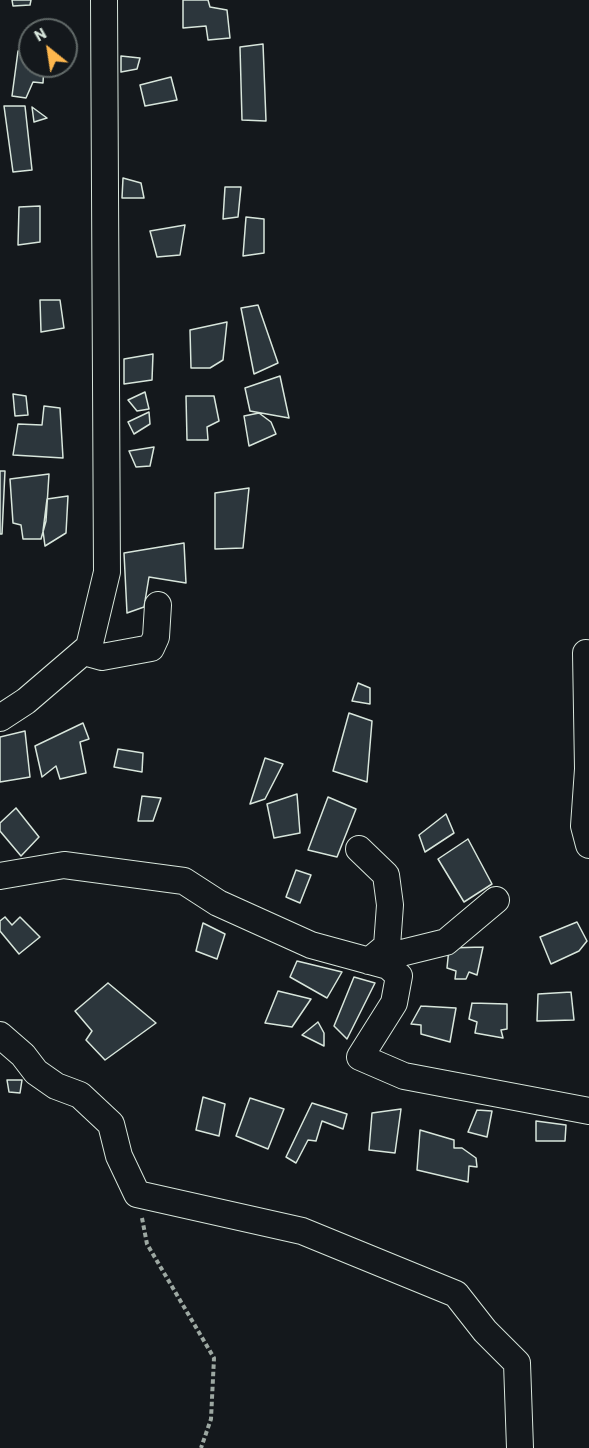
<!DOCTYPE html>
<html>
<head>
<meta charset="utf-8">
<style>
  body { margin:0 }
  #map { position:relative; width:589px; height:1448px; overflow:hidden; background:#14181c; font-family:Barlow,sans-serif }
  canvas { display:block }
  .north { position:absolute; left:18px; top:18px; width:60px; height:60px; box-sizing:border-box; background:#14181c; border:2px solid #626a69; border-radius:50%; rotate:330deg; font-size:16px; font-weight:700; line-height:24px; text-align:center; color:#d8e6dc }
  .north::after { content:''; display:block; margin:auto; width:21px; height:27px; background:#ffb74d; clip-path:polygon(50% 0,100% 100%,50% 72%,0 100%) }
</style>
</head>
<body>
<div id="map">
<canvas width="589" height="1448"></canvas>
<div class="north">N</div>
</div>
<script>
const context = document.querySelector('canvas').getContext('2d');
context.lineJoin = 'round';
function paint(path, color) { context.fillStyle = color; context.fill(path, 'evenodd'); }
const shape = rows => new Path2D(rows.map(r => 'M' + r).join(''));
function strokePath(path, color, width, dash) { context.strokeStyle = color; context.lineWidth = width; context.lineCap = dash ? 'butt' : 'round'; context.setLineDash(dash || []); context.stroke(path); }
const building = shape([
  [12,0,31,0,30,5,13,6,12,0],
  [183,0,208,0,210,7,227,10,230,38,208,40,206,26,183,28,183,0],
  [263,44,266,121,242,120,240,47,263,44],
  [18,51,30,54,30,66,44,66,43,83,33,82,26,98,12,96,18,51],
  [121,56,140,58,137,69,121,72,121,56],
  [171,77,177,100,145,106,140,85,171,77],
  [4,106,25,106,32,170,13,172,4,106],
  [32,107,47,118,34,122,32,107],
  [123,178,141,183,144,198,122,198,123,178],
  [225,187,241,187,238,217,223,219,225,187],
  [40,206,40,242,18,245,19,207,40,206],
  [246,217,264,219,264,253,243,256,246,217],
  [185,225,180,255,157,257,150,231,185,225],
  [40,300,60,300,64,328,41,332,40,300],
  [258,305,278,363,254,374,241,308,258,305],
  [227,322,223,360,210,368,191,368,190,330,227,322],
  [153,354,152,380,124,384,124,359,153,354],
  [280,376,289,418,250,411,245,388,280,376],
  [145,392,149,409,137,411,128,400,145,392],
  [13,394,26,396,28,415,15,416,13,394],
  [186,396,214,396,219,421,207,427,208,440,187,440,186,396],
  [44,406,60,408,63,458,13,455,18,424,42,425,44,406],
  [149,412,150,424,134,434,128,422,149,412],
  [259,413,271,422,276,434,249,446,244,416,259,413],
  [154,447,150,466,136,467,129,451,154,447],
  [0,471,5,471,2,534,0,534,0,471],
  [49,474,46,521,41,539,23,539,21,525,13,523,10,479,49,474],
  [249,488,243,548,215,549,215,493,249,488],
  [68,496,66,533,45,546,43,531,47,499,68,496],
  [184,543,186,583,149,577,144,607,127,613,124,553,184,543],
  [358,683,370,688,370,704,352,701,358,683],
  [349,713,372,721,367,782,333,771,349,713],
  [83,723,89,739,80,742,86,773,60,779,56,766,42,777,35,746,83,723],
  [25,731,30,777,0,782,0,737,25,731],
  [118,749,143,753,142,772,114,767,118,749],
  [265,758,283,764,265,799,250,804,265,758],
  [297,794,300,833,274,838,267,804,297,794],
  [142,796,161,798,153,821,138,821,142,796],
  [328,797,356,809,337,857,308,850,328,797],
  [16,808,39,837,21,856,0,831,0,823,16,808],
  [446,814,454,833,425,852,419,835,446,814],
  [468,839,492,884,464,902,438,859,468,839],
  [296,870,311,875,300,903,286,897,296,870],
  [5,917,12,925,20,917,40,937,19,954,0,931,0,921,5,917],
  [577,922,587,941,579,951,551,964,540,937,577,922],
  [203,923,225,934,217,959,196,951,203,923],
  [483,947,477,975,469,972,466,979,455,979,456,971,447,968,449,948,483,947],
  [297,961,342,972,327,998,290,977,297,961],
  [354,977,375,983,347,1039,334,1026,354,977],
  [108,983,156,1023,105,1060,86,1040,92,1031,75,1011,108,983],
  [278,991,311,999,292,1027,265,1023,278,991],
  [571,992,574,1020,537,1021,538,994,571,992],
  [472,1003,507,1004,507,1029,501,1030,503,1038,475,1033,477,1022,469,1019,472,1003],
  [421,1006,456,1008,450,1042,421,1034,421,1025,411,1024,421,1006],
  [318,1022,324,1033,324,1046,302,1035,318,1022],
  [7,1080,22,1080,20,1093,9,1092,7,1080],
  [203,1097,225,1104,219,1136,196,1130,203,1097],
  [250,1098,284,1109,268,1149,236,1136,250,1098],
  [312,1103,347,1114,343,1129,322,1121,316,1141,308,1140,296,1163,286,1157,312,1103],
  [401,1109,395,1153,369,1150,372,1113,401,1109],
  [477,1110,492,1111,487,1137,468,1132,477,1110],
  [536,1121,566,1125,565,1141,536,1141,536,1121],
  [420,1130,454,1140,454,1148,462,1148,476,1158,477,1167,469,1166,468,1182,417,1170,420,1130]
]);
const path = shape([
  [142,1218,147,1244,214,1358,211,1419,201,1448]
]);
const minor = shape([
  [84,652,102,657,151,648,156,637,158,605],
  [586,653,588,769,584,826,589,845],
  [0,718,26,701,89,647,107,572,104,0],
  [359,849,386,875,390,905,387,946,369,961],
  [0,876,64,865,184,881,218,903,311,945,388,966,399,976,394,1003,360,1057,404,1076,589,1111],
  [369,961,446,942,496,900],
  [0,1035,23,1055,36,1072,56,1086,80,1095,111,1124,119,1156,137,1194,302,1231,456,1294,485,1331,517,1363,520,1448]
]);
paint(building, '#2c363c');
strokePath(building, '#d8e6dc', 1.5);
strokePath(minor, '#d8e6dc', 28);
strokePath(path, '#9da8a2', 4, [4.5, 3]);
strokePath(minor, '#14181c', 26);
</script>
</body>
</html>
